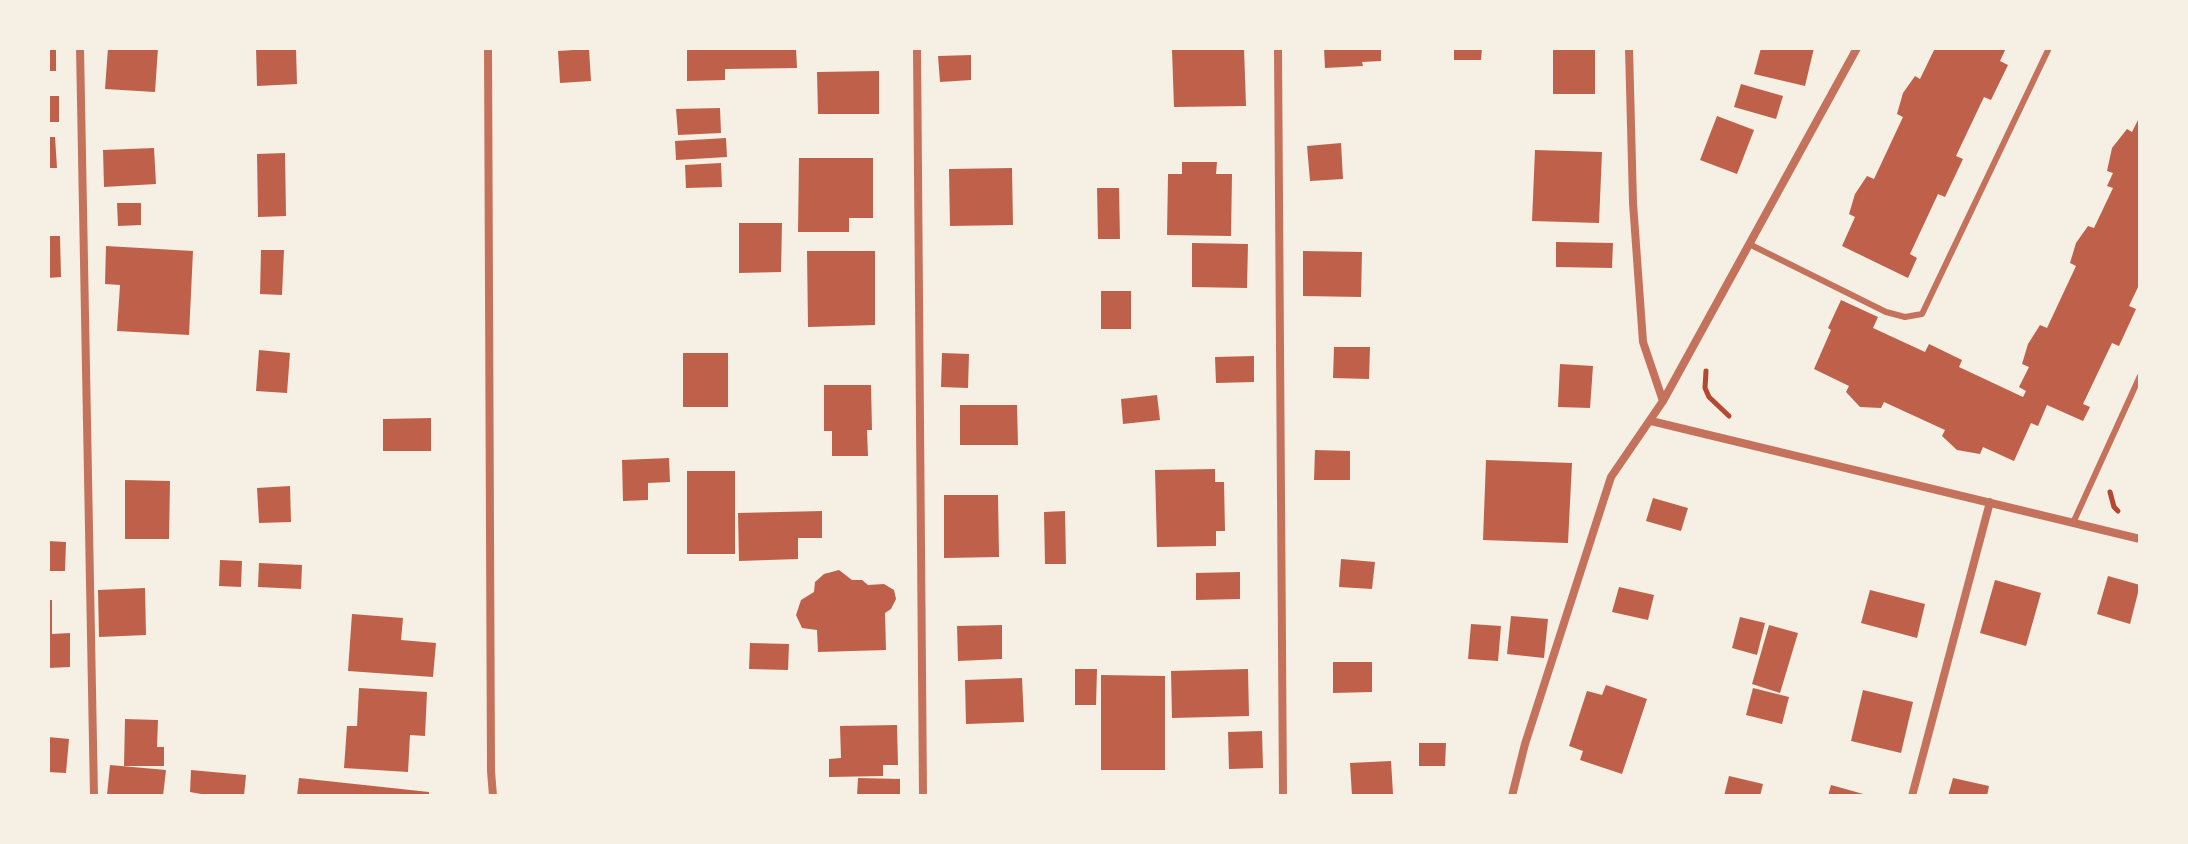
<!DOCTYPE html>
<html>
<head>
<meta charset="utf-8">
<style>
  body { margin:0 }
  #map { position:relative; width:2188px; height:844px; overflow:hidden; background:#f6efe4; font-family:"PT Sans",sans-serif }
  canvas { display:block }
  .frame { position:absolute; inset:0; border:50px solid #f6efe4; pointer-events:none }
</style>
</head>
<body>
<div id="map">
<canvas width="2188" height="844"></canvas>
<div class="frame"></div>
</div>
<script>
const context = document.querySelector('canvas').getContext('2d');
context.lineJoin = 'round';
function paint(path, color) { context.fillStyle = color; context.fill(path, 'evenodd'); }
const shape = rows => new Path2D(rows.map(r => 'M' + r).join(''));
function strokePath(path, color, width, dash) { context.strokeStyle = color; context.lineWidth = width; context.lineCap = dash ? 'butt' : 'round'; context.setLineDash(dash || []); context.stroke(path); }
const building = shape([
  [48,48,56,48,56,71,48,71],
  [108,48,158,48,155,92,105,89],
  [256,48,296,48,297,84,257,86],
  [687,48,796,48,797,68,725,69,725,80,687,81],
  [1227,48,1244,48,1246,106,1174,107,1172,50],
  [1324,48,1381,48,1381,61,1362,62,1363,66,1325,68],
  [1454,48,1482,48,1481,60,1454,60],
  [1553,48,1595,48,1595,94,1553,94],
  [1761,48,1814,48,1805,86,1754,74],
  [1935,48,2006,48,2000,61,2008,65,1991,100,1984,97,1956,156,1963,159,1945,197,1938,194,1910,254,1917,258,1908,278,1842,246,1855,217,1849,214,1855,194,1867,176,1874,179,1903,117,1897,114,1903,93,1915,76,1920,79],
  [589,49,591,81,560,83,558,51],
  [971,55,971,80,940,82,938,56],
  [879,71,879,114,818,114,817,72],
  [1741,84,1783,96,1776,119,1734,107],
  [48,96,59,96,59,122,48,122],
  [720,108,721,133,678,135,676,109],
  [1717,116,1754,130,1737,174,1700,160],
  [2140,116,2140,283,2129,306,2136,309,2119,346,2112,343,2083,404,2090,407,2083,421,2047,405,2038,426,2031,423,2014,461,1983,447,1980,454,1957,450,1942,436,1945,430,1884,402,1881,408,1860,407,1846,392,1849,386,1814,369,1831,330,1828,328,1841,300,1878,317,1873,328,1925,352,1929,344,1962,360,1959,367,2023,397,2026,391,2019,387,2029,367,2022,364,2028,344,2040,325,2047,328,2076,266,2070,263,2076,243,2088,226,2094,228,2113,188,2107,186,2113,173,2107,171,2112,148,2127,129,2132,132],
  [48,137,55,137,57,168,48,168],
  [726,138,727,157,676,160,675,141],
  [1341,143,1343,179,1310,181,1307,146],
  [154,148,156,184,104,187,103,150],
  [1535,150,1602,152,1599,223,1532,221],
  [285,153,286,216,258,217,257,154],
  [799,158,873,158,873,218,849,218,849,232,798,232],
  [1182,162,1217,162,1216,174,1232,174,1231,236,1167,235,1168,174,1182,174],
  [721,163,722,187,686,188,685,165],
  [1012,168,1013,225,950,226,949,169],
  [1097,188,1119,188,1120,239,1098,239],
  [117,203,141,203,141,225,118,226],
  [739,223,782,223,781,272,739,273],
  [48,236,60,236,61,277,48,278],
  [1556,242,1613,243,1612,268,1556,267],
  [1192,243,1248,244,1247,288,1192,287],
  [106,246,193,251,189,335,117,331,120,285,105,284],
  [261,250,284,250,282,295,260,294],
  [807,251,875,251,875,325,808,327],
  [1303,251,1362,252,1361,297,1303,296],
  [1101,291,1131,291,1131,329,1101,329],
  [1334,347,1370,347,1369,379,1333,378],
  [259,350,290,353,287,393,256,391],
  [683,353,728,353,728,407,683,407],
  [942,353,969,354,968,388,941,387],
  [1254,356,1254,382,1216,383,1215,357],
  [1560,364,1593,366,1590,408,1558,407],
  [824,385,871,385,872,430,867,430,868,456,832,456,832,431,824,431],
  [1157,395,1160,420,1123,424,1121,399],
  [960,405,1017,405,1018,445,960,445],
  [431,418,431,451,383,451,383,419],
  [1315,450,1350,451,1350,480,1314,480],
  [669,458,670,482,648,483,648,500,623,501,622,460],
  [1486,460,1572,463,1568,543,1483,540],
  [1215,469,1215,482,1224,482,1225,531,1216,531,1216,546,1157,547,1155,470],
  [687,471,735,471,735,554,687,554],
  [125,480,170,481,169,539,125,539],
  [290,486,291,522,259,523,257,488],
  [944,495,998,495,999,557,944,558],
  [1653,498,1688,508,1681,531,1646,521],
  [822,511,822,538,798,538,798,559,739,561,738,513],
  [1065,511,1066,564,1045,564,1044,512],
  [48,541,66,542,65,571,48,571],
  [1341,559,1375,562,1372,589,1339,587],
  [220,560,242,561,241,587,219,586],
  [259,563,302,565,301,589,258,587],
  [839,570,852,580,862,580,868,585,884,584,894,590,896,599,891,609,885,613,886,650,818,652,817,630,802,628,796,615,801,600,814,592,815,582,824,574],
  [1240,572,1240,599,1196,600,1196,573],
  [2108,576,2140,585,2130,624,2097,614],
  [1995,580,2041,593,2026,646,1980,633],
  [1619,587,1654,595,1648,620,1612,612],
  [145,588,146,635,99,637,98,590],
  [1870,590,1925,604,1917,638,1861,623],
  [48,600,52,600,52,634,70,633,70,667,48,668],
  [352,614,403,618,401,640,436,643,433,677,348,671],
  [1511,616,1548,619,1544,658,1507,654],
  [1740,617,1765,623,1757,655,1732,648],
  [1471,624,1501,626,1498,661,1468,659],
  [1002,625,1002,659,958,661,957,626],
  [1769,625,1798,633,1780,693,1752,684],
  [750,643,789,644,788,670,749,669],
  [1333,662,1372,662,1372,692,1333,693],
  [1075,669,1097,669,1096,705,1075,705],
  [1248,669,1249,716,1172,718,1171,671],
  [1101,675,1165,676,1165,770,1101,770],
  [1022,678,1024,722,966,724,965,680],
  [1606,685,1647,699,1622,774,1580,760,1583,751,1569,746,1587,691,1602,695],
  [359,688,427,692,425,736,410,735,408,772,344,768,347,726,357,726],
  [1753,688,1789,697,1782,724,1746,715],
  [1863,690,1913,702,1901,753,1851,741],
  [125,719,158,720,157,747,164,747,164,766,124,766],
  [897,725,898,765,883,765,883,776,829,777,829,759,841,758,840,726],
  [1262,731,1263,768,1229,769,1228,732],
  [48,737,69,739,66,773,48,772],
  [1419,743,1446,743,1445,766,1419,766],
  [1391,761,1393,794,1352,796,1350,763],
  [110,765,166,770,163,796,107,795],
  [191,770,246,775,244,796,212,796,190,792],
  [1729,776,1763,784,1760,796,1724,796],
  [299,778,429,792,429,796,297,796],
  [858,778,900,779,900,796,857,796],
  [1953,778,1989,786,1987,796,1948,796],
  [1831,785,1867,795,1867,796,1828,796]
]);
const path = shape([
  [1706,371,1705,388,1709,397,1729,416],
  [2110,492,2114,507,2118,511]
]);
const service = shape([
  [1749,244,1886,312,1905,317,1922,314,2049,48],
  [2073,523,2140,376]
]);
const minor = shape([
  [80,48,94,796],
  [488,48,491,771,493,796],
  [917,48,923,796],
  [1278,48,1283,796],
  [1663,401,1857,48],
  [1651,421,2140,539],
  [1512,796,1525,744,1611,477,1663,401,1643,342,1633,203,1629,48],
  [1912,796,1990,502]
]);
paint(building, '#bf614a');
strokePath(path, '#b5482f', 5);
strokePath(service, '#c5725c', 6);
strokePath(minor, '#c5725c', 8);
</script>
</body>
</html>
